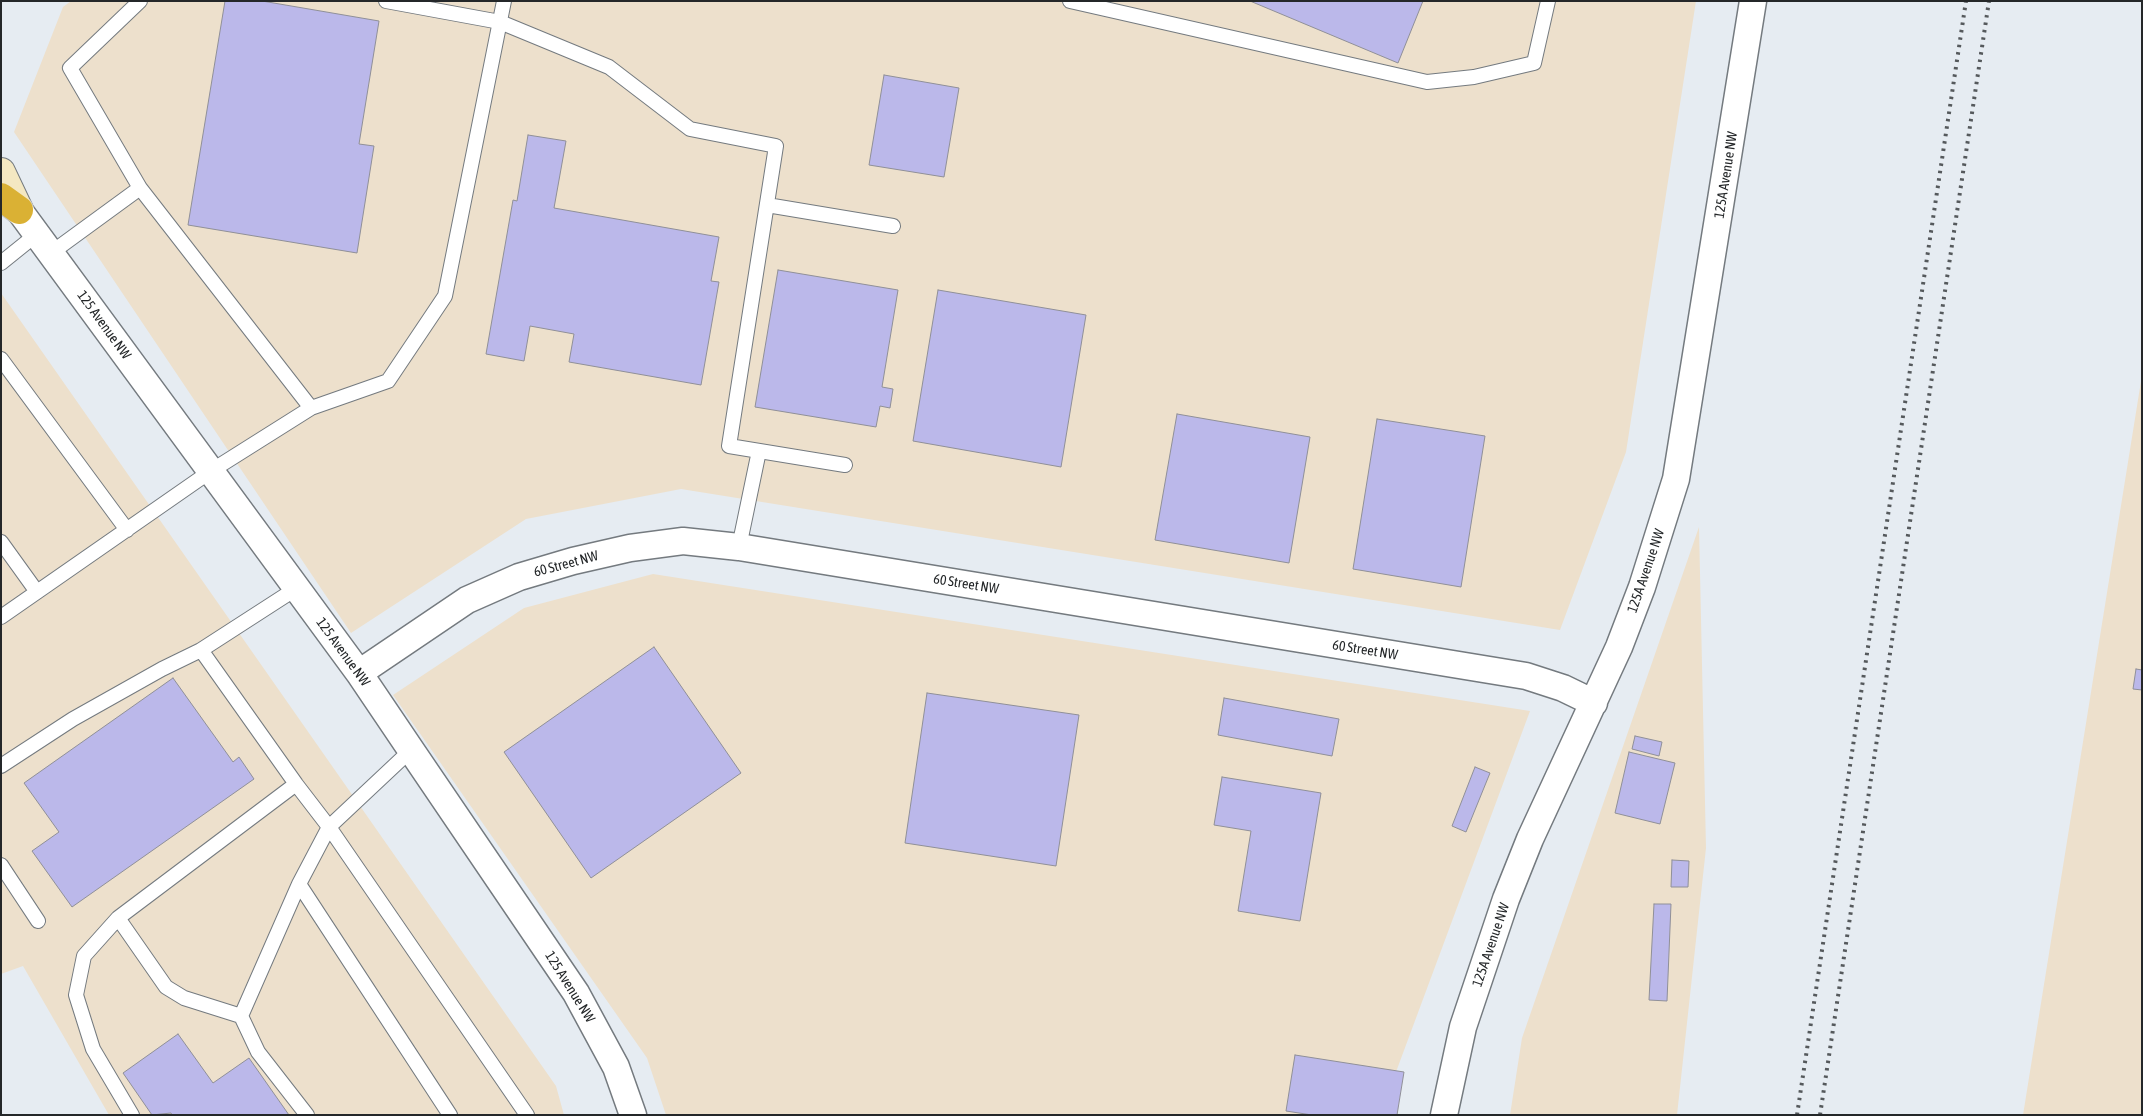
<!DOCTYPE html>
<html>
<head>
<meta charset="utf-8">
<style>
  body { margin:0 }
  #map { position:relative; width:2143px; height:1116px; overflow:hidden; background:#e6ecf2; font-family:"Asap Condensed",sans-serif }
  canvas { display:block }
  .frame { position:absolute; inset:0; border:2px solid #242729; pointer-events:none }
</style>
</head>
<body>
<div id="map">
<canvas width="2143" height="1116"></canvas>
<div class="frame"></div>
</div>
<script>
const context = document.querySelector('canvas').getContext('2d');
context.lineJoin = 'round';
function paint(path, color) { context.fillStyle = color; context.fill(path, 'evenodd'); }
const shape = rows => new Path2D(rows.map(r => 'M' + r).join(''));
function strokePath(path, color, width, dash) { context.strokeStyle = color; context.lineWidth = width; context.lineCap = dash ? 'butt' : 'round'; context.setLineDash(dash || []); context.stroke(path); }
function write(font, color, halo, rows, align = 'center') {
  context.font = font + ' "Asap Condensed",sans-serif'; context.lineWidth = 4; context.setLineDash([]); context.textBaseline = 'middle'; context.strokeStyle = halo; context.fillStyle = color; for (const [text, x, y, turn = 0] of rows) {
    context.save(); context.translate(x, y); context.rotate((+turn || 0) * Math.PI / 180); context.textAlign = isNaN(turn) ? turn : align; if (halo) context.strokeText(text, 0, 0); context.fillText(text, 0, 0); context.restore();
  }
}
const industrial = shape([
  [71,1,1696,1,1626,452,1560,630,681,489,526,519,351,633,14,132,63,7],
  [1,293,556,1086,564,1115,109,1115,23,966,1,974],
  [2142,375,2142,1115,2023,1115],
  [1699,527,1706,848,1677,1115,1510,1115,1522,1038],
  [653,574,1530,711,1380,1115,666,1115,647,1058,393,695,524,608]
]);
const building = shape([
  [225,1,262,1,379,21,359,144,374,146,357,253,188,225,225,1],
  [1250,1,1423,1,1398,63,1250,1],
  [884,75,959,88,944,177,869,165,884,75],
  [528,135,566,141,554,208,719,237,711,281,719,282,701,385,569,362,574,334,530,326,524,361,486,354,513,200,517,201,528,135],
  [778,270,898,290,882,387,893,389,890,408,880,406,876,427,755,407,778,270],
  [938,290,1086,315,1061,467,913,441,938,290],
  [1177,414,1310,437,1289,563,1155,540,1177,414],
  [1377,419,1485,436,1461,587,1353,569,1377,419],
  [654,647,741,773,591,878,504,752,654,647],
  [2136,669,2142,670,2142,690,2133,689,2136,669],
  [173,678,233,762,239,757,254,779,72,907,32,851,59,832,24,783,173,678],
  [927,693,1079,715,1056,866,905,843,927,693],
  [1224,698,1339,719,1332,756,1218,735,1224,698],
  [1635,736,1662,742,1659,756,1632,749,1635,736],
  [1629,752,1675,763,1660,824,1615,813,1629,752],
  [1475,767,1490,773,1466,832,1452,826,1475,767],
  [1222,777,1321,793,1300,921,1238,911,1251,831,1214,825,1222,777],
  [1672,860,1689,861,1688,887,1671,887,1672,860],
  [1654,904,1671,904,1667,1001,1649,1000,1654,904],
  [178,1034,213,1083,249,1058,289,1115,172,1115,171,1113,152,1115,123,1073,178,1034],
  [1295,1055,1404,1072,1397,1115,1312,1115,1286,1111,1295,1055]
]);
const lane = shape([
  [386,1,500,22,609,67,690,129,776,146,729,446,845,465],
  [1070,1,1427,82,1474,77,1534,63,1548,1],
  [140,188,311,408],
  [767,205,893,226],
  [51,253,140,188,70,68,140,1],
  [1,263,37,234],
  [1,359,127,530],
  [1,542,37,592],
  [739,547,759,451],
  [297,588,201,650,296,784,329,827,527,1115],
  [1,617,211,471,311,408,388,381,445,296,504,1],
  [1,766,73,719,162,669,201,650],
  [1,865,38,921],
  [299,884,450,1115],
  [118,918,84,956,76,995,93,1049,132,1115],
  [241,1016,184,998,166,987,118,918,296,784],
  [307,1115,258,1052,241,1016,299,884,329,827,411,750]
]);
const street = shape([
  [19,210,359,673,411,750,576,993,616,1067,633,1115],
  [359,673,467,600,519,577,573,561,630,548,683,541,739,547,1526,676,1563,688,1594,703],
  [1444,1115,1463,1027,1506,899,1530,839,1619,647,1642,587,1676,479,1753,1]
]);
const secondary = shape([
  [1,172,19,210]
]);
const highway = shape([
  [1,197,19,210]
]);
const rail = shape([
  [1797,1115,1966,1],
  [1820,1115,1989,1]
]);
const streetNames = [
  ["125A Avenue NW",1726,175,-81],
  ["125 Avenue NW",104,325,54],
  ["60 Street NW",566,564,-15],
  ["125A Avenue NW",1646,571,-71],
  ["60 Street NW",966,584,9],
  ["60 Street NW",1365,650,9],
  ["125 Avenue NW",343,652,54],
  ["125A Avenue NW",1491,945,-71],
  ["125 Avenue NW",570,987,58]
];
paint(industrial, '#ede0cc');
paint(building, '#bbb8ea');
strokePath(building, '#909098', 1);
strokePath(lane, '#747a7f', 16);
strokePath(street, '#747a7f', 29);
strokePath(secondary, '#747a7f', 30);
strokePath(highway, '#c6c7c7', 30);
strokePath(lane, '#fff', 14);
strokePath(street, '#fff', 26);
strokePath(secondary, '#f4e8c2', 28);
strokePath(highway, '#dab134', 28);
strokePath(rail, '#55595c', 4, [2.5, 5]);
write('14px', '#242729', '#fff', streetNames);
</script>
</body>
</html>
